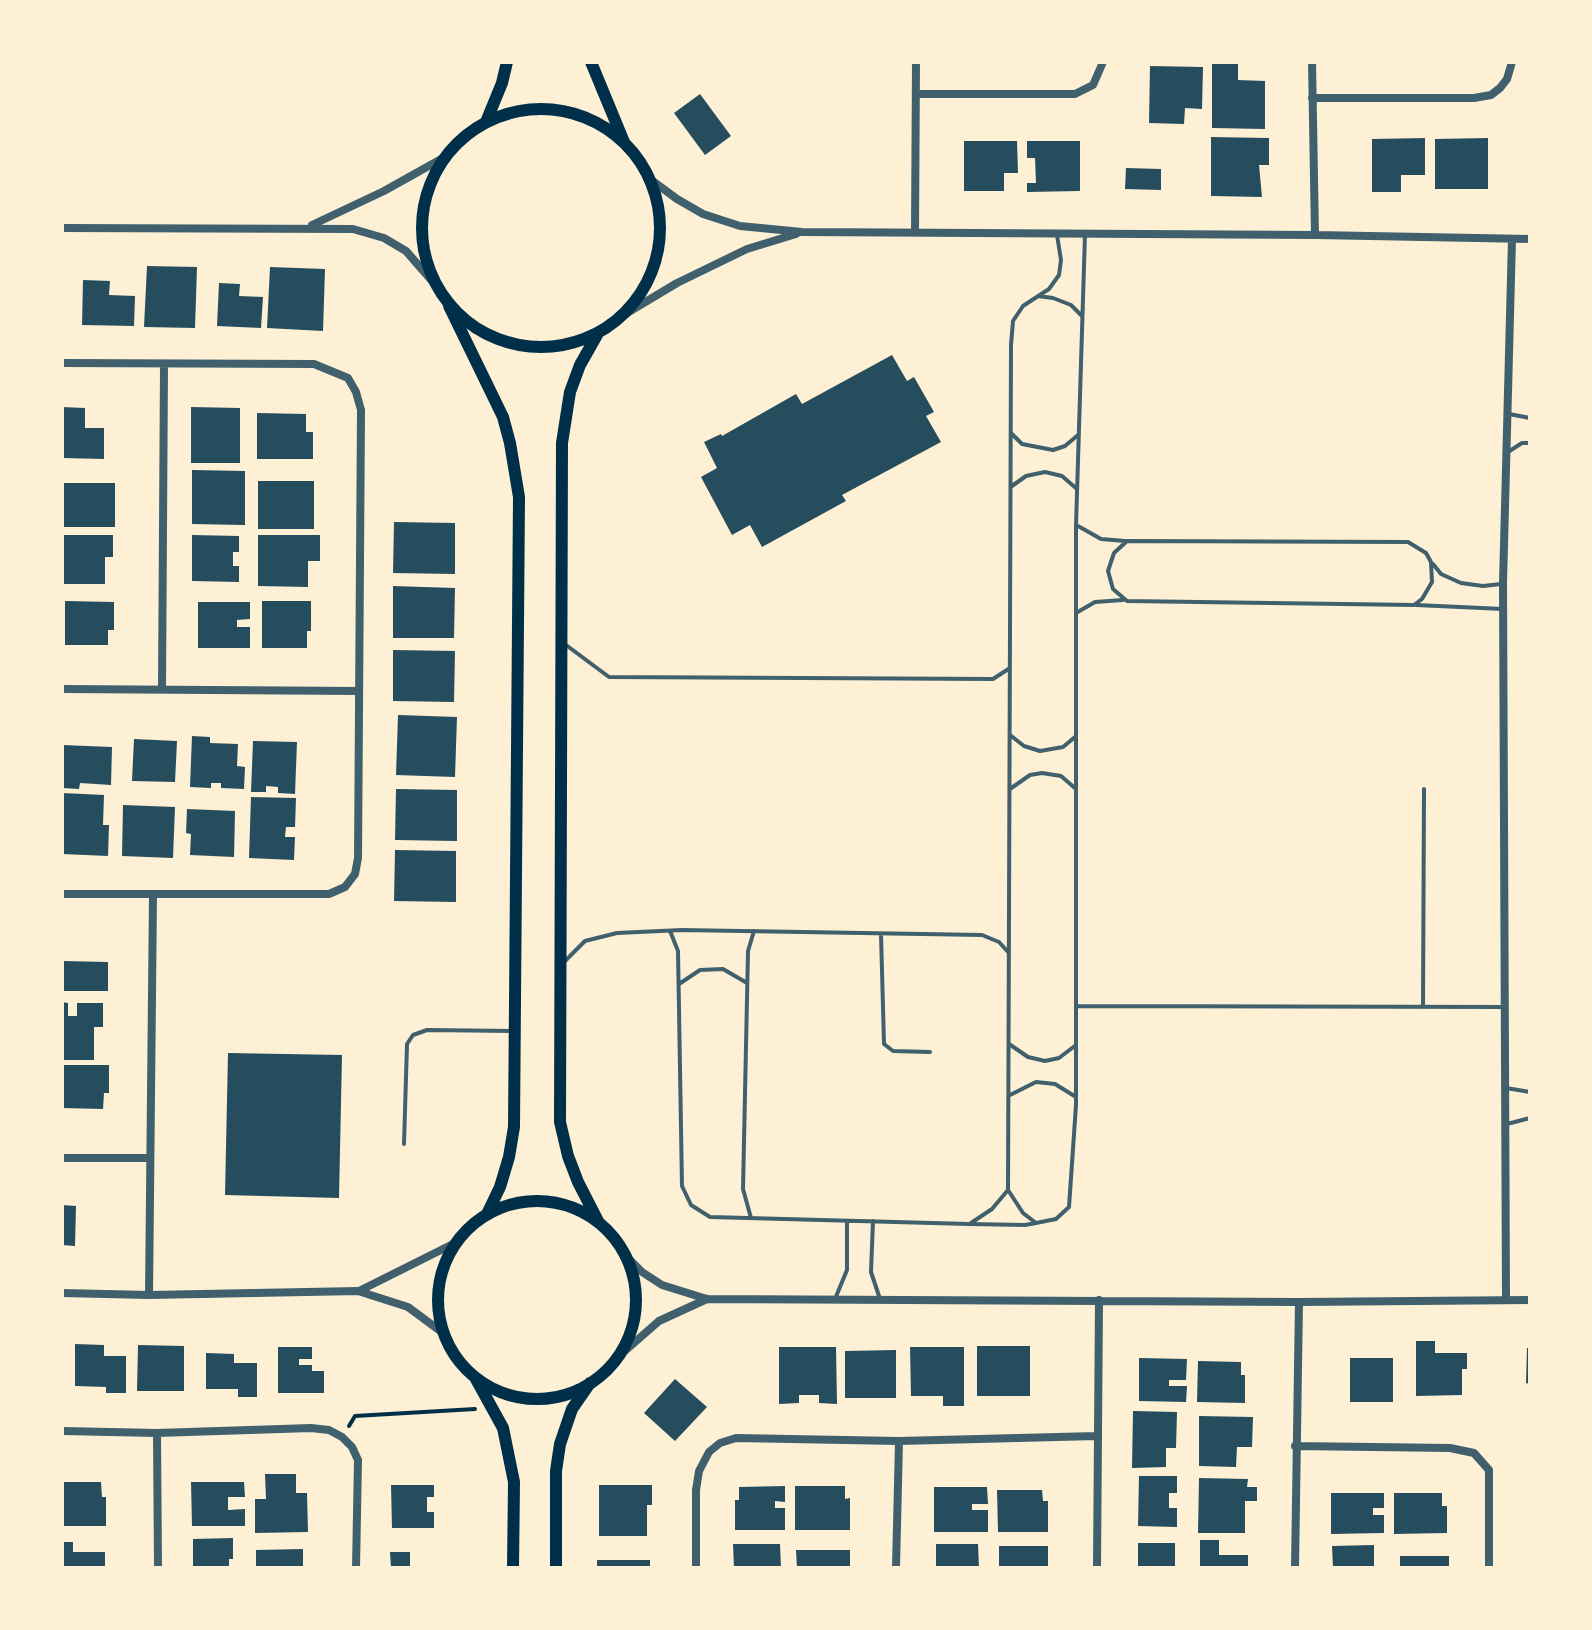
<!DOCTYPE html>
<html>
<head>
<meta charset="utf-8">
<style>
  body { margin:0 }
  #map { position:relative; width:1592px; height:1630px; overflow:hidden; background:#fdf0d5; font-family:Poppins,sans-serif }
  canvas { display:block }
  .frame { position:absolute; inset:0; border:64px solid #fdf0d5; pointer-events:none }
</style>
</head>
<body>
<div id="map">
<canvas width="1592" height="1630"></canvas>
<div class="frame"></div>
</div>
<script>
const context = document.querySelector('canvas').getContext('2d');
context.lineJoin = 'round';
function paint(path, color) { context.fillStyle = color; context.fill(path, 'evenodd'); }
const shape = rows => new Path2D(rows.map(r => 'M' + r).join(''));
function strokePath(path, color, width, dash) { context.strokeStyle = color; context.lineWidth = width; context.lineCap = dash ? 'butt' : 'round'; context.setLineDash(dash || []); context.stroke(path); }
const building = shape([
  [1212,64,1238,64,1238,80,1265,81,1265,129,1212,128],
  [1150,66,1203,67,1202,109,1185,108,1184,124,1149,123],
  [700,94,731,136,705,155,674,113],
  [1211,137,1269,138,1269,165,1259,165,1262,197,1211,196],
  [1425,138,1425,175,1401,175,1401,192,1372,192,1372,139],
  [1488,138,1488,189,1435,189,1435,139],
  [964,141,1017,141,1018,173,1004,173,1004,191,964,191],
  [1027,141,1080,141,1080,191,1027,192,1027,183,1036,183,1035,158,1027,158],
  [1126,168,1161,169,1161,190,1125,189],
  [147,266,197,267,195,328,144,327],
  [270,267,325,269,323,331,267,328],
  [83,280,110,281,109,295,135,296,134,326,82,325],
  [219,283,240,284,239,296,263,297,261,328,217,326],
  [892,355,907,381,914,377,934,412,926,416,941,442,842,495,846,501,762,547,750,525,732,535,701,477,717,468,704,442,721,434,722,436,796,394,802,404],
  [62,407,85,408,85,428,104,428,104,459,62,458],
  [191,407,240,408,240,463,191,463],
  [257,413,306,414,306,432,313,432,313,459,257,459],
  [192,470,245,471,245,525,192,524],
  [258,481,314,481,314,529,258,529],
  [62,483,115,483,115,527,62,527],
  [394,522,455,523,455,574,393,573],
  [62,535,113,535,113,557,105,557,105,584,62,584],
  [192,535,239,536,239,552,233,552,233,566,239,566,239,582,192,581],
  [258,535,320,535,320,561,308,561,308,587,258,586],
  [393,586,455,588,454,638,393,638],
  [65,601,114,602,114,630,108,630,108,645,65,645],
  [262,601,311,601,311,631,307,631,307,648,262,648],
  [198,602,250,602,250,619,237,620,237,627,250,627,250,648,198,648],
  [393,650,455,651,454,702,393,701],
  [398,715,457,717,455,777,396,775],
  [192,736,210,737,210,743,238,744,237,766,245,767,244,789,221,788,221,783,211,783,211,788,190,787],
  [134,739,177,741,175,782,132,781],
  [253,741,297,742,295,794,278,793,278,787,266,786,266,792,251,792],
  [62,745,112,747,111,785,80,783,79,789,62,788],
  [396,789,457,790,457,841,395,840],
  [62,793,104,795,103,825,109,825,108,856,62,854],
  [251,797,296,798,295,827,286,827,285,837,295,837,294,860,249,858],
  [123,805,175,807,173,858,122,856],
  [187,809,235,811,234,857,190,855,191,834,186,833],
  [395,850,456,851,456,902,394,901],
  [62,961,108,962,108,991,62,991],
  [62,1002,68,1003,68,1016,77,1016,77,1003,103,1003,103,1027,94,1027,94,1060,62,1060],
  [228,1053,342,1055,339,1198,225,1195],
  [62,1065,109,1065,109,1093,104,1093,103,1109,62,1108],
  [62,1205,76,1206,75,1246,62,1245],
  [1416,1341,1435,1341,1435,1353,1467,1353,1467,1369,1462,1369,1462,1395,1416,1396],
  [75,1344,104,1345,104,1356,126,1356,126,1393,106,1393,106,1387,75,1386],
  [138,1345,184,1346,184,1391,137,1391],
  [977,1346,1030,1346,1030,1396,977,1396],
  [278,1347,312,1347,312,1359,299,1359,299,1365,312,1365,312,1371,324,1371,324,1393,278,1393],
  [779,1347,836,1347,837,1404,819,1403,819,1395,799,1395,799,1403,779,1404],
  [910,1347,964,1347,964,1406,943,1406,943,1396,911,1396],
  [1527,1348,1530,1348,1530,1384,1526,1383],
  [896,1350,896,1398,845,1398,845,1351],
  [206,1353,234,1354,234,1363,257,1363,257,1397,238,1397,238,1389,206,1389],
  [1139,1358,1187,1359,1186,1380,1169,1380,1169,1386,1187,1386,1186,1402,1139,1401],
  [1350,1358,1393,1358,1393,1402,1350,1402],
  [1198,1361,1241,1362,1241,1375,1245,1375,1245,1403,1197,1402],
  [675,1379,707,1407,675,1441,644,1413],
  [1133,1411,1177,1412,1176,1448,1166,1448,1166,1467,1132,1468],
  [1199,1416,1253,1417,1252,1447,1237,1447,1236,1467,1199,1466],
  [265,1474,296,1474,296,1493,307,1493,308,1532,255,1533,255,1499,266,1499],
  [1139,1476,1177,1476,1177,1493,1169,1493,1169,1508,1177,1508,1177,1527,1138,1526],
  [1199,1478,1248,1479,1247,1487,1257,1487,1257,1501,1245,1501,1245,1533,1198,1533],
  [62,1482,101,1482,102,1497,106,1497,106,1526,62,1526],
  [191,1482,244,1482,245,1497,228,1497,228,1510,245,1509,245,1526,192,1526],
  [391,1485,434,1485,434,1497,427,1497,427,1512,434,1512,434,1528,392,1528],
  [599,1485,652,1485,652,1505,647,1505,647,1536,599,1536],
  [785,1486,785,1502,775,1501,775,1508,785,1508,785,1530,735,1530,735,1500,739,1500,739,1487],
  [795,1486,845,1486,845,1499,850,1498,850,1530,795,1530],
  [934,1487,987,1487,988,1504,972,1504,972,1510,988,1510,988,1532,934,1532],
  [997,1490,1042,1490,1043,1501,1048,1501,1048,1532,998,1532],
  [1331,1493,1384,1493,1384,1508,1373,1508,1373,1515,1384,1515,1384,1533,1331,1534],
  [1394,1493,1442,1493,1442,1506,1447,1506,1447,1533,1394,1534],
  [233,1538,233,1559,229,1559,229,1568,193,1568,193,1539],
  [1200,1540,1219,1540,1219,1555,1248,1555,1248,1568,1200,1568],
  [62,1542,73,1542,73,1552,105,1552,105,1568,62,1568],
  [1138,1543,1175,1543,1175,1568,1138,1568],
  [733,1544,780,1544,781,1568,734,1568],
  [936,1544,978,1544,979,1568,936,1568],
  [1374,1545,1374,1568,1333,1568,1332,1546],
  [999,1546,1048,1546,1048,1568,999,1568],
  [303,1549,303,1568,256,1568,256,1550],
  [796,1550,850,1550,850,1568,797,1568],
  [390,1552,410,1552,410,1568,391,1568],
  [1400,1556,1449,1556,1449,1568,1400,1568],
  [597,1560,650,1560,650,1568,597,1568]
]);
const path = shape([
  [349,1426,355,1416,475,1409]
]);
const service = shape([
  [1057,235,1061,260,1059,275,1049,289,1023,306,1013,321,1011,345,1008,1190,1023,1213,1036,1223,1056,1219,1069,1207,1076,1105,1076,525,1085,234],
  [1038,296,1053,298,1071,305,1082,316],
  [1509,414,1530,418],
  [1011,433,1022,444,1053,450,1065,446,1078,435],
  [1508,452,1522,443,1530,443],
  [1012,486,1026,476,1045,472,1062,476,1077,489],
  [1078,526,1101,539,1125,541],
  [1127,541,1408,542,1426,553,1431,562,1432,582,1422,599,1414,605,1127,601,1113,589,1108,571,1114,553,1127,541],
  [1433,564,1441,574,1461,583,1483,586,1501,584],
  [1416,605,1503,609],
  [1076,613,1095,602,1123,600],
  [566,645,609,677,993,679,1010,668],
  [1010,735,1024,746,1040,751,1063,747,1075,737],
  [1010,789,1030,775,1042,773,1061,776,1076,789],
  [670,931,678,951,682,1186,691,1205,710,1217,969,1224,1025,1225,1036,1223],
  [881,934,884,1044,893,1051,930,1052],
  [563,963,585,941,617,933,682,930,982,935,999,942,1009,953],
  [679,984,700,970,723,969,747,983],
  [1076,1006,1505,1007],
  [1423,1007,1424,789],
  [1009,1044,1028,1057,1045,1061,1059,1058,1076,1045],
  [1506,1088,1530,1092],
  [1010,1095,1036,1082,1055,1084,1076,1097],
  [1507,1124,1530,1118],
  [404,1144,407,1044,413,1035,427,1030,513,1031],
  [751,1218,743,1189,748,951,754,931],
  [873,1221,871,1272,880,1299],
  [971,1223,992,1209,1008,1190],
  [835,1299,847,1270,847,1221]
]);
const minor = shape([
  [1312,62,1315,235],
  [916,94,1075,94,1093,85,1103,62],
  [1312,98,1474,98,1491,95,1500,88,1507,79,1512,62],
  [650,179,677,199,703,214,740,226,802,232,1315,235,1530,239],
  [312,225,384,191,443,158],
  [62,228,353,229,384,238,406,251,433,282],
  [915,231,916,62],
  [627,313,677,283,747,249,796,234],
  [62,363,314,364,348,378,356,392,361,410,358,858,355,874,345,887,329,894,62,894],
  [62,689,359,691],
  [162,689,164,365],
  [62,1158,149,1158],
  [626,1256,642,1272,662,1285,707,1299,1299,1302,1530,1300],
  [359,1291,455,1243],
  [62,1293,149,1295,358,1291,408,1307,443,1333],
  [149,1295,153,894],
  [1506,1299,1503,583,1512,239],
  [619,1356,659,1321,707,1299],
  [62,1431,157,1433,311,1428,329,1430,342,1437,352,1447,358,1460,356,1568],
  [157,1433,158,1568],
  [1295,1446,1450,1448,1474,1453,1489,1470,1489,1568],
  [696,1568,696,1490,699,1471,709,1452,720,1443,736,1438,899,1441,1097,1436],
  [896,1568,899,1441],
  [1097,1568,1099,1300],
  [1295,1568,1299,1302]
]);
const secondary = shape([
  [591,62,624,142],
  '422 228a119 119 0 1 1 238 0a119 119 0 1 1-238 0Z',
  [486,122,502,83,507,62],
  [449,306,503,417,510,443,519,497,514,1127,509,1157,500,1187,487,1214],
  [597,335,580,365,570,392,562,443,560,1122,568,1156,578,1182,599,1223],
  '438 1300a99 99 0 1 1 198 0a99 99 0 1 1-198 0Z',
  [476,1379,503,1428,514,1482,513,1568],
  [556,1568,556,1471,560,1444,572,1409,590,1383]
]);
paint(building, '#264d5e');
strokePath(path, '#003049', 4);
strokePath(service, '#3f606c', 4);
strokePath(minor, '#3f606c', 8);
strokePath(secondary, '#003049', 12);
</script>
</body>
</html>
